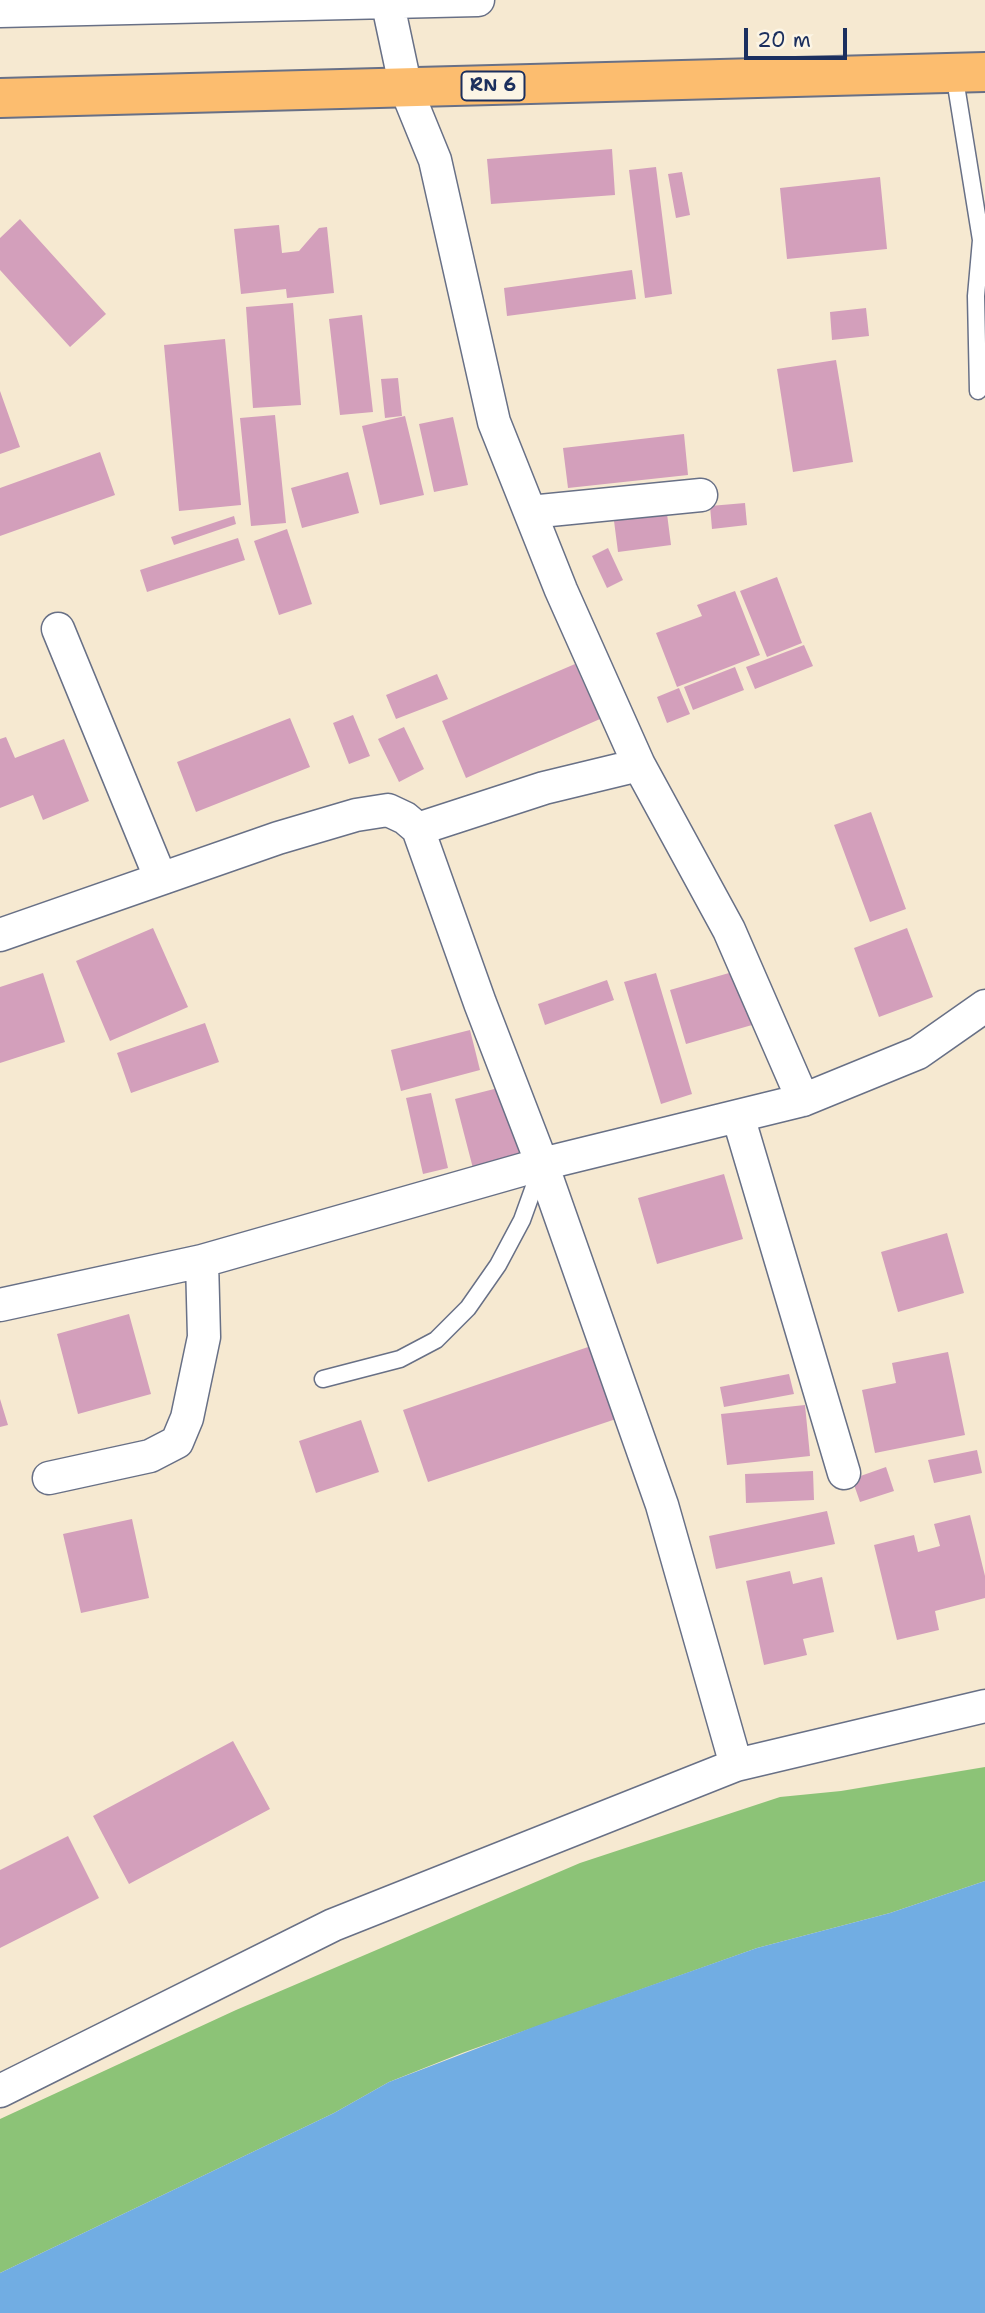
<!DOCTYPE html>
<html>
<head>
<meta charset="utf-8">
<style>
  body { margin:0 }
  #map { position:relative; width:985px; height:2313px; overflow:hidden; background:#f6e9d1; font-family:"Shantell Sans",sans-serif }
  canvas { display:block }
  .scale { position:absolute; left:744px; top:28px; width:103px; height:32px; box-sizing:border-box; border:4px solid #1b2f5e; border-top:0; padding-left:9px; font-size:21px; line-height:24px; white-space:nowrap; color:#1b2f5e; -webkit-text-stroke:5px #fcf5e5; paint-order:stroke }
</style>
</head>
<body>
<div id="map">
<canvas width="985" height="2313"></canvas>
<div class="scale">20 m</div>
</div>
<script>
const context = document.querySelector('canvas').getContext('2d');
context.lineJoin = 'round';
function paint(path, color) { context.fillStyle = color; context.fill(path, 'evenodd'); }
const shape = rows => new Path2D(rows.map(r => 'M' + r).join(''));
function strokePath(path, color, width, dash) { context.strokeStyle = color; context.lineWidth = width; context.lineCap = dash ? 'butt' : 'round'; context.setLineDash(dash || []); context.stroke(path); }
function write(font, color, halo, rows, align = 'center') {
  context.font = font + ' "Shantell Sans",sans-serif'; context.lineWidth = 5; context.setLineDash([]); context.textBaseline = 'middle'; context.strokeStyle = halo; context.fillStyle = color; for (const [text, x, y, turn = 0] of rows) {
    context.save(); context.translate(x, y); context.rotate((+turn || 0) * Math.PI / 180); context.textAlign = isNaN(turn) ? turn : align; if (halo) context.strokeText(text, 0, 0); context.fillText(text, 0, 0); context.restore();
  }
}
const green = shape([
  [985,1767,985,1881,890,1913,757,1948,462,2053,389,2082,334,2113,0,2273,0,2119,236,2010,580,1863,780,1797,841,1791]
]);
const water = shape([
  [985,1881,985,2313,0,2313,0,2273,334,2113,389,2082,536,2026,757,1948,890,1913]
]);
const building = shape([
  [612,149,615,195,491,204,487,159],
  [656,167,672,294,645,298,629,170],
  [682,172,690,215,676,218,668,174],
  [880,177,887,249,787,259,780,188],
  [20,219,106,314,70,347,0,270,0,238],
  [279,225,282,253,299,251,319,228,327,227,334,293,287,298,286,289,241,294,234,229],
  [632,270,636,299,507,316,504,288],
  [293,303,301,405,253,408,246,307],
  [866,308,869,336,832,340,830,312],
  [362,315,373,412,340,415,329,319],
  [225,339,241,505,179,511,164,345],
  [836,360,853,462,793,472,777,369],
  [398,378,402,416,385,418,381,379],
  [0,391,20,447,0,454],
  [275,415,286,523,251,526,240,418],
  [405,416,424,495,380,505,362,426],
  [453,417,468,485,434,492,419,424],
  [684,434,688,475,568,488,563,448],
  [100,452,115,495,0,536,0,488],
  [348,472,359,513,302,528,291,488],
  [745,503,747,525,712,529,710,506],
  [666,506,671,545,618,552,613,513],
  [234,516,236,524,174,545,171,537],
  [287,529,312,604,279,615,254,541],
  [238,538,245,560,147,592,140,570],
  [608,548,623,580,607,588,592,556],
  [777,577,802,643,767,657,740,591],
  [735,591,760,655,677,687,656,633,702,616,697,605],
  [804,645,813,666,755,689,746,667],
  [575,664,600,719,466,778,442,721],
  [735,667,744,690,693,710,684,687],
  [437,674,448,699,396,719,386,695],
  [679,688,690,714,667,723,657,697],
  [353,715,370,756,349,764,333,723],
  [290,718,310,767,196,812,177,762],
  [404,727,424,769,399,782,378,739],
  [6,737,15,758,64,739,89,801,43,820,33,795,0,808,0,739],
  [871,812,906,909,870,922,834,825],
  [153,928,188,1007,110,1041,76,961],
  [907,928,933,997,879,1017,854,948],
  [736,971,752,1025,686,1044,670,990],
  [43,973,65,1042,0,1063,0,987],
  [656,973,692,1094,661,1104,624,982],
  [607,980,614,1000,545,1025,538,1004],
  [205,1023,219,1062,131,1093,117,1053],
  [470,1030,480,1070,401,1091,391,1050],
  [502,1087,522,1164,475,1176,455,1099],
  [431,1093,448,1168,423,1174,406,1098],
  [724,1174,743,1239,657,1264,638,1198],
  [947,1233,964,1293,898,1312,881,1252],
  [129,1314,151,1394,78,1414,57,1334],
  [591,1346,616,1419,428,1482,403,1410],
  [948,1352,965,1435,875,1453,862,1390,896,1383,892,1363],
  [789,1374,794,1394,724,1407,720,1387],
  [0,1399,8,1425,0,1427],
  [805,1405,810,1456,727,1465,721,1414],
  [361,1420,379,1472,316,1493,299,1441],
  [977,1450,982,1473,934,1483,928,1460],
  [886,1467,894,1491,860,1502,852,1479],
  [813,1471,814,1500,746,1503,745,1474],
  [827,1511,835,1544,716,1569,709,1536],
  [970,1515,985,1576,985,1598,935,1611,939,1630,897,1640,874,1545,914,1535,918,1552,940,1546,934,1524],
  [132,1519,149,1598,81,1613,63,1534],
  [790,1571,793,1584,822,1577,834,1632,803,1639,807,1655,764,1665,746,1581],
  [233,1741,270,1809,129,1884,93,1816],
  [68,1836,99,1898,0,1948,0,1870]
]);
const lane = shape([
  [954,73,981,240,976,296,978,391],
  [323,1379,400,1359,436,1340,468,1308,498,1265,522,1220,540,1170]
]);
const street = shape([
  [387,0,406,89,435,160,494,422,561,590,639,765,729,930,803,1100],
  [0,11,478,0],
  [530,512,701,495],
  [58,629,160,877],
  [639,765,544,788,418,829,480,1003,542,1164,662,1505,736,1765],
  [0,935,278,838,356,815,388,810,405,818,418,829],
  [738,1116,844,1473],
  [0,1305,202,1261,542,1164,803,1100,918,1053,985,1006],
  [49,1478,150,1456,177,1442,187,1418,204,1337,202,1261],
  [0,2091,333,1925,736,1765,985,1706]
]);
const primary = shape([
  [0,98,985,72]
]);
const shields = [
  [493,86,63]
];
const shieldNames = [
  ["RN 6",493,86]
];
paint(green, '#8cc377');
paint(water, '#71ade3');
paint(building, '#d39fbb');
strokePath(lane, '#687086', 19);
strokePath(street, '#687086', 35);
strokePath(primary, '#687086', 42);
strokePath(lane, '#fff', 16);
strokePath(street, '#fff', 32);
strokePath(primary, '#fcbd6f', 38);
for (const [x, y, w] of shields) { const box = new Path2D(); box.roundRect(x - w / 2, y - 14.5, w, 29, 5); context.fillStyle = '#fcf5e5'; context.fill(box); strokePath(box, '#1b2f5e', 2); }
write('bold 18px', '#1b2f5e', null, shieldNames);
</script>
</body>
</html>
